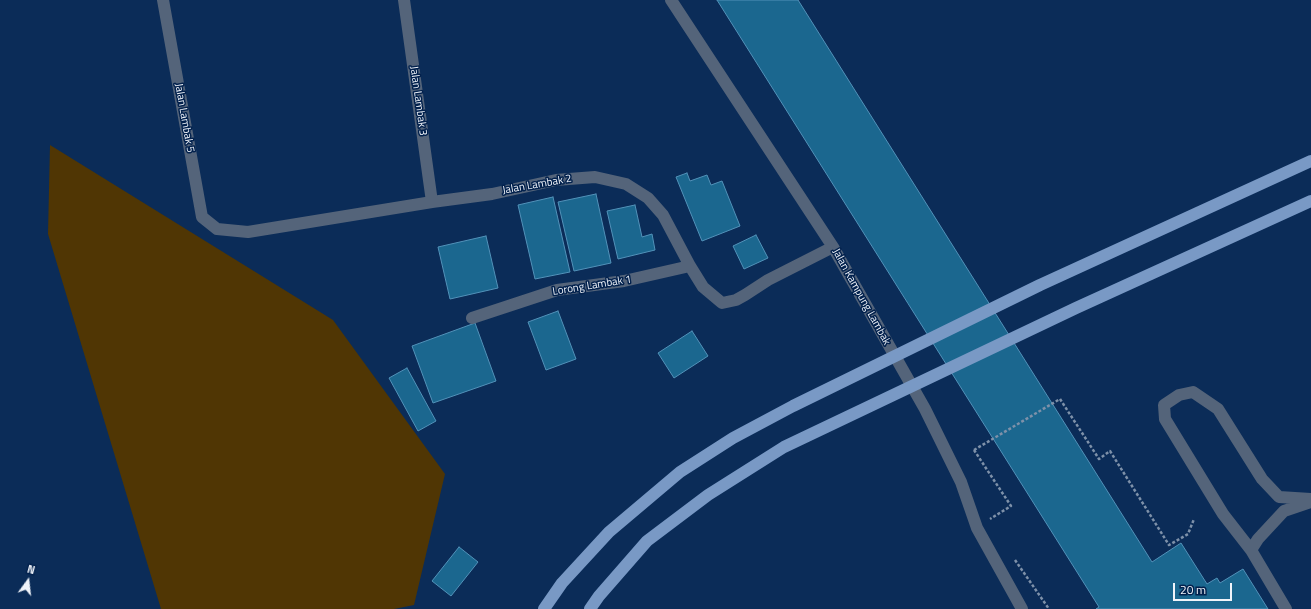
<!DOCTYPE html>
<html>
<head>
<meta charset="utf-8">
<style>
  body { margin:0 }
  #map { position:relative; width:1311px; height:609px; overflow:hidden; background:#0b2c58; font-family:"Titillium Web",sans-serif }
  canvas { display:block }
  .north { position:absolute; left:8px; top:561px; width:40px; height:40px; -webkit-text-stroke:3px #02214d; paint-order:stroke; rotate:15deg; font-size:11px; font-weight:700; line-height:16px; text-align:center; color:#f0f4fa }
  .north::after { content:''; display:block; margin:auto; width:14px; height:18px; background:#f0f4fa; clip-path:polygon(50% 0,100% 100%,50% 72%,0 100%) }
  .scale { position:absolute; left:1173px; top:583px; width:59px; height:18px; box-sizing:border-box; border:2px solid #f0f4fa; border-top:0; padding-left:5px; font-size:12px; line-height:14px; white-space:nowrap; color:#f0f4fa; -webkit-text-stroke:3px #02214d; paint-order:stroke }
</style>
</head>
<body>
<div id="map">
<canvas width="1311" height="609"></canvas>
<div class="north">N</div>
<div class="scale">20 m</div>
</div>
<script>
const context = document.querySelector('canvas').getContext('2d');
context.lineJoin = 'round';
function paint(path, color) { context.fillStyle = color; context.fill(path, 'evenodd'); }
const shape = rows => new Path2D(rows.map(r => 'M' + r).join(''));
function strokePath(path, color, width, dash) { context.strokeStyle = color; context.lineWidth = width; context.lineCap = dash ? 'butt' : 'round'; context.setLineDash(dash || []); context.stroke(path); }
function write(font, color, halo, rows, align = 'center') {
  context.font = font + ' "Titillium Web",sans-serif'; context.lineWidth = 3; context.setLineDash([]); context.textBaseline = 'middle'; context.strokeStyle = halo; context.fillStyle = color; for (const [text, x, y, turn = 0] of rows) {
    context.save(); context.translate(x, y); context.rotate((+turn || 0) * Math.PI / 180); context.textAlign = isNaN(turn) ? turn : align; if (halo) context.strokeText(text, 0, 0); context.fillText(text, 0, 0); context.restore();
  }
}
const green = shape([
  [50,145,333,320,445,474,414,605,394,609,161,609,48,234]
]);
const building = shape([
  [717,0,798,0,1152,562,1181,543,1207,584,1217,578,1220,583,1243,569,1268,609,1096,609,1099,607,717,0],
  [687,173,690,181,707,175,711,185,722,181,740,226,702,241,676,177,687,173],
  [596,194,611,263,574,271,558,202,596,194],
  [553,197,570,272,535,279,518,205,553,197],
  [635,205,642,237,652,234,655,250,618,259,607,211,635,205],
  [756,235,768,258,744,269,733,246,756,235],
  [486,236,498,288,450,299,438,247,486,236],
  [558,311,576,359,546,370,528,322,558,311],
  [475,323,496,381,433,403,412,346,475,323],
  [692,331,708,356,674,378,658,353,692,331],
  [407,368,436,421,418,431,389,378,407,368],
  [459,547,478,562,451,596,432,581,459,547]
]);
const path = shape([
  [1060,399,1099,459,1110,451,1169,545,1188,534,1194,519],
  [974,450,1011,506,990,519],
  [1015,560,1049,609]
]);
const minor = shape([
  [163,0,202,217,217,229,248,232,432,202,492,194,556,180,595,177,626,184,648,198,663,215,690,266,703,287,722,303,736,300,745,295,768,280,833,247],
  [404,0,432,202],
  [671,0,833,247,925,409,961,482,977,528,1022,609],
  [472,318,557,290,624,281,690,266],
  [1251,550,1258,539,1284,511,1311,502],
  [1286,609,1251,550,1223,514,1165,419,1164,405,1179,395,1193,392,1218,409,1262,479,1279,497,1311,499]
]);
const pathBridge = shape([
  [974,450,1060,399]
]);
const majorBridge = shape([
  [544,609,562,583,609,532,680,472,733,438,793,406,1040,285,1311,161],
  [590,609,599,596,647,541,708,495,784,447,1076,308,1311,201]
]);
const streetNames = [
  ["Jalan Lambak 3",418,101,82],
  ["Jalan Lambak 5",184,118,80],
  ["Jalan Lambak 2",537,185,-10],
  ["Lorong Lambak 1",592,286,-9],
  ["Jalan Kampung Lambak",861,297,61]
];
paint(green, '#503604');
paint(building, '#1b678f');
strokePath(building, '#5292b9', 1);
strokePath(path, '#7e91a9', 2.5, [3, 2]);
strokePath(minor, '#54647a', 12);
strokePath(pathBridge, '#7e91a9', 2.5, [3, 2]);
strokePath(majorBridge, '#7999c5', 12);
write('11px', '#f0f4fa', '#02214d', streetNames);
</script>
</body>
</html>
